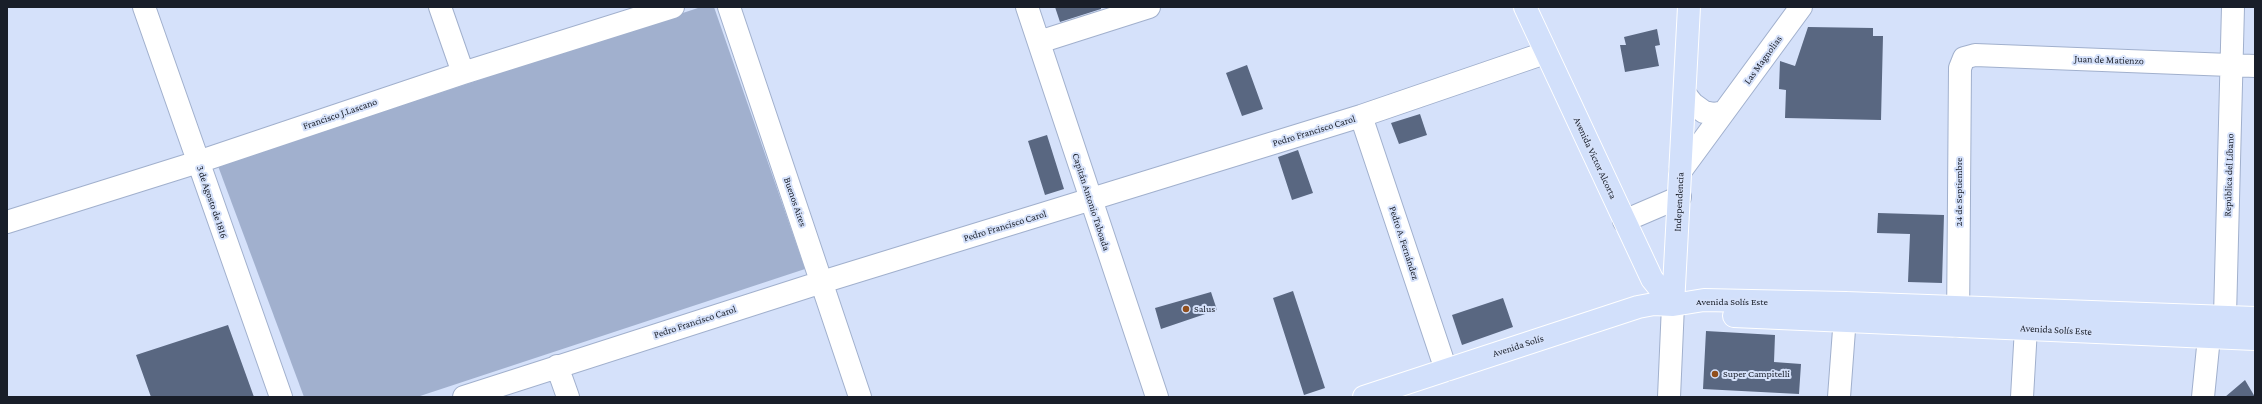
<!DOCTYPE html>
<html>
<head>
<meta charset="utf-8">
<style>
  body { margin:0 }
  #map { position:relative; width:2262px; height:404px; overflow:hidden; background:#d5e1fa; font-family:"Crimson Pro",serif }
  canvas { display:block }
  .frame { position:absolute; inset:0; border:8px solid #191e29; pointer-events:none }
</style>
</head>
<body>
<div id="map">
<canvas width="2262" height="404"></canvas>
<div class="frame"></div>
</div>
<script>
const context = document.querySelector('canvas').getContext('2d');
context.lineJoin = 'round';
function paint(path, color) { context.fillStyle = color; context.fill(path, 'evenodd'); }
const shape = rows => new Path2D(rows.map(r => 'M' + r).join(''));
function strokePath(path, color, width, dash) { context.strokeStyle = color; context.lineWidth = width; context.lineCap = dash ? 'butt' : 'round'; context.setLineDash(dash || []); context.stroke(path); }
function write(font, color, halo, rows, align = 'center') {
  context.font = font + ' "Crimson Pro",serif'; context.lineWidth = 4; context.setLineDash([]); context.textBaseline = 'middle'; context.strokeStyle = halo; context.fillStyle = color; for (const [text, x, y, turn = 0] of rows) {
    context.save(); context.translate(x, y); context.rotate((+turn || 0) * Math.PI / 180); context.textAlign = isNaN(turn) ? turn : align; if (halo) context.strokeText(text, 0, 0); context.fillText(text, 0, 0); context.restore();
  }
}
const green = shape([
  [701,7,714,7,805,269,417,397,304,397,218,166]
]);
const building = shape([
  [1055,7,1101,7,1101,9,1060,22],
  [1808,27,1873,28,1873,36,1883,36,1881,120,1785,118,1786,90,1779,89,1780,61,1795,66],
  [1657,29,1660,45,1655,46,1659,66,1625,72,1620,45,1626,45,1624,37],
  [1247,65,1263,109,1242,116,1226,73],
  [1420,114,1427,135,1399,144,1391,123],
  [1047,135,1064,189,1045,195,1028,141],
  [1298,150,1313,193,1292,200,1278,157],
  [1878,213,1944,215,1942,283,1908,282,1910,234,1877,233],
  [1293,291,1325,388,1304,395,1273,298],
  [1211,292,1217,310,1161,329,1155,308],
  [1503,298,1513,327,1462,345,1452,315],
  [228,325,254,397,151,397,136,355],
  [1706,331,1775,335,1774,362,1801,364,1799,394,1703,389],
  [2245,380,2255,397,2225,397]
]);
const minor = shape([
  [144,7,281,397],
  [440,7,463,73],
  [729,7,860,397],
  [1027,7,1157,397],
  [1039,42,1149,7],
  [1685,94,1693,104,1704,112,1714,114,1724,112],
  [1361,116,1446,370],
  [1680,172,1801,7],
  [1624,221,1680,197],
  [7,222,198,162,463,73,673,7],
  [1958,326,1960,68,1964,58,1975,55,2255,66],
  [557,366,568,397],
  [464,397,822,282,1361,116,1545,53],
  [1669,397,1673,305],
  [1839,397,1846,303],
  [2022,397,2026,328],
  [2203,397,2209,337,2225,316,2233,7]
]);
const major = shape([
  [1525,7,1652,279,1673,305],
  [1673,305,1689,7],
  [1734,316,2255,339],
  [1364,397,1638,307,1654,304,1673,305,1704,300,1846,303,2255,318]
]);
const markers = [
  [1186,309,4,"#914f1c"],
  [1715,374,4,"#914f1c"]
];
const streetNames = [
  ["Las Magnolias",1763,60,-54],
  ["Juan de Matienzo",2109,60,2],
  ["Francisco J.Lascano",340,114,-19],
  ["Pedro Francisco Carol",1314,131,-17],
  ["Avenida Victor Alcorta",1595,158,65],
  ["República del Líbano",2229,175,-88],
  ["24 de Septiembre",1959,192,-90],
  ["3 de Agosto de 1816",212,202,71],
  ["Buenos Aires",795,202,71],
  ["Capitán Antonio Taboada",1091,202,72],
  ["Independencia",1679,202,-87],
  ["Pedro Francisco Carol",1005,226,-17],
  ["Pedro A. Fernández",1404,243,72],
  ["Avenida Solís Este",1732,302],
  ["Pedro Francisco Carol",695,322,-18],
  ["Avenida Solís Este",2056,330,3],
  ["Avenida Solís",1518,346,-18]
];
const poiNames = [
  ["Salus",1194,309],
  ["Super Campitelli",1723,374]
];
paint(green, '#a1b0ce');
paint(building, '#596781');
strokePath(minor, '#a1b0cd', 24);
strokePath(major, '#fff', 24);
strokePath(minor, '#fff', 22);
strokePath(major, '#d2e0fb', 22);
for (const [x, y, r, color] of markers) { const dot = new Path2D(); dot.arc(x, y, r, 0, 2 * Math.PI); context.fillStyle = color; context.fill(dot); strokePath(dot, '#d5e1fa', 1.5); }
write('10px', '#191e29', '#d5e1fa', streetNames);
write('10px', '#191e29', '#d5e1fa', poiNames, 'left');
</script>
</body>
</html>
